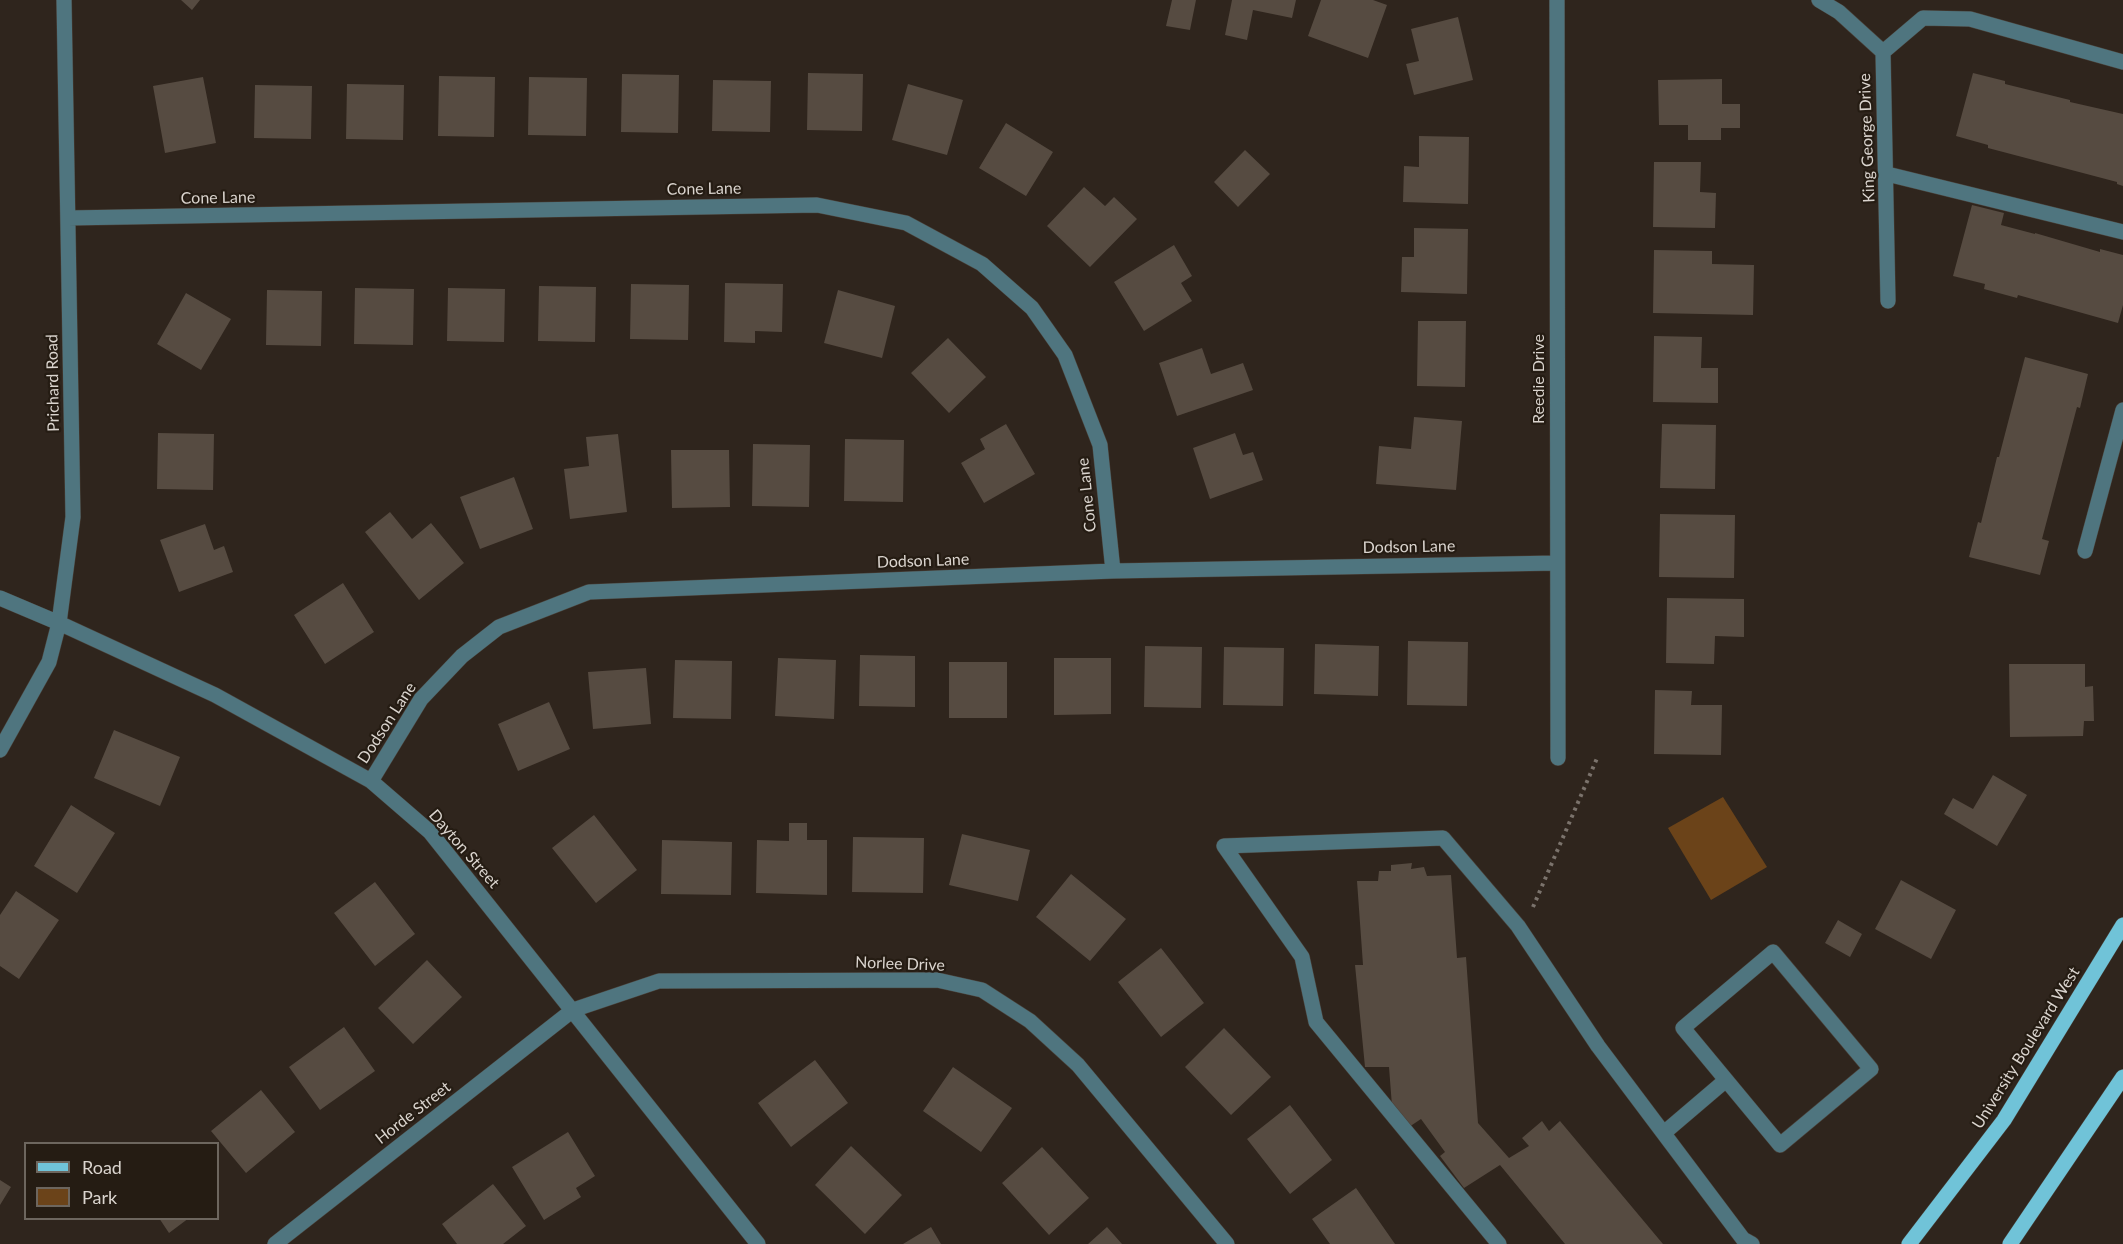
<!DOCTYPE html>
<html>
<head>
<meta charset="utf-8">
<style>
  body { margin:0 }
  #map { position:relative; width:2123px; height:1244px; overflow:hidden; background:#2f251d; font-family:Lato,sans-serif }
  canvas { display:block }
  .legend { position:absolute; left:24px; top:1142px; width:195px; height:78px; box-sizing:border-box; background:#251c13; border:2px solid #6d665e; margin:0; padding:8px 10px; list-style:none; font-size:18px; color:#dad4ce }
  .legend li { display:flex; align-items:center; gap:12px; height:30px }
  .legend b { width:30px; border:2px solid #6d665e }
</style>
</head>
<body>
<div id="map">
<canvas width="2123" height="1244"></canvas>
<ul class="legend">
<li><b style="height:8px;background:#70c3d8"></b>Road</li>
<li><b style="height:16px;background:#6b4319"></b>Park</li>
</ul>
</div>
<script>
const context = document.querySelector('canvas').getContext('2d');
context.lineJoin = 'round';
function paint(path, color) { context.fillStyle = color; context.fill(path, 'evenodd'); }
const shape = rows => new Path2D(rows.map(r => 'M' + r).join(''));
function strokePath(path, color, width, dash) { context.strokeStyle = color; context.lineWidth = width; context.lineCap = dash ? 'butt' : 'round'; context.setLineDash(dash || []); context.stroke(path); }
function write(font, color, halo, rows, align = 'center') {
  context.font = font + ' Lato,sans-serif'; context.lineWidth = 4.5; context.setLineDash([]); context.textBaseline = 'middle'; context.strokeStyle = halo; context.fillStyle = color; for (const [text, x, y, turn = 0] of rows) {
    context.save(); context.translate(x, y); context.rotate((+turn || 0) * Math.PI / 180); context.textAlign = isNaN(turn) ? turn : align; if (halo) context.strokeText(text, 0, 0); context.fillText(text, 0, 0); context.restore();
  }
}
const green = shape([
  [1723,797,1767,867,1711,900,1668,828]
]);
const building = shape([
  [181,0,200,0,192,10],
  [1172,0,1196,0,1190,30,1166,26],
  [1232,0,1296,0,1292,18,1253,10,1247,40,1225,35],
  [1321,0,1373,0,1387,5,1368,58,1308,36],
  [1458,17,1473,80,1414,95,1406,64,1419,61,1411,29],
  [808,73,863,74,862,131,807,130],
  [1973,73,2005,81,2005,84,2070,100,2070,102,2123,114,2123,186,2117,184,2117,182,1988,148,1988,145,1956,136],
  [622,74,679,75,678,133,621,132],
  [439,76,495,77,494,137,438,136],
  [203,77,216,143,165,153,153,86],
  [529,77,587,78,586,136,528,135],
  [1722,79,1722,104,1740,104,1740,128,1721,128,1721,140,1688,140,1688,125,1659,125,1658,80],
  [713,80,771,81,770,132,712,131],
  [347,84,404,85,403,140,346,139],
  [908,84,963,100,947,155,892,140],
  [255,85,312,86,311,139,254,138],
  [1006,123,1053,152,1026,196,979,168],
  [1419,136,1469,137,1468,204,1403,202,1404,166,1419,167],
  [1245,150,1270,174,1238,207,1214,182],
  [1654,162,1701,162,1700,192,1716,193,1715,228,1653,227],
  [1084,187,1105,206,1114,197,1137,219,1090,267,1047,226],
  [1972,205,2004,213,2001,225,2035,234,2035,233,2100,252,2100,249,2123,255,2123,305,2118,323,2018,295,2017,298,1984,289,1985,284,1953,276],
  [1414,228,1468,229,1467,294,1401,292,1402,257,1414,257],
  [1174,245,1192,276,1181,283,1192,301,1144,331,1114,282],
  [1654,250,1712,251,1712,264,1754,265,1753,315,1653,313],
  [725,283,783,284,782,332,755,331,755,343,724,342],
  [631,284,689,285,688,340,630,339],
  [539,286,596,287,595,342,538,341],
  [355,288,414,289,413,345,354,344],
  [448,288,505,289,504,342,447,341],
  [267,290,322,291,321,346,266,345],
  [838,290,895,306,882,358,824,343],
  [186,293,231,319,201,370,157,344],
  [1418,321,1466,321,1465,387,1417,386],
  [1654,336,1702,337,1701,368,1718,368,1718,403,1653,402],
  [948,338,986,377,949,413,911,373],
  [1202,348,1211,374,1243,363,1253,390,1177,416,1159,363],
  [2025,357,2088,374,2080,408,2077,407,2042,539,2049,541,2040,575,1969,557,1978,522,1981,523,1997,457,1999,457],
  [1414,417,1462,421,1456,490,1376,484,1379,446,1411,449],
  [1006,424,1035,474,984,503,961,463,985,449,980,439],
  [1662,424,1716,425,1715,489,1660,488],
  [158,433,214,434,213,490,157,489],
  [1235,433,1243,455,1253,452,1263,480,1210,499,1193,448],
  [618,434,627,512,570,519,564,469,589,466,586,437],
  [845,439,904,440,903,502,844,501],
  [753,444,810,445,809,507,752,506],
  [671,450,729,450,730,507,672,508],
  [514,477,533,529,480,549,460,497],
  [390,512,412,539,431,523,464,563,419,600,365,532],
  [1660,514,1735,515,1734,578,1659,577],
  [205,524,214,550,224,546,233,572,179,592,160,540],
  [343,583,374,632,325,664,294,615],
  [1667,598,1744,599,1744,637,1715,636,1714,664,1666,663],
  [1408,641,1468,642,1467,706,1407,705],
  [1315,644,1379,646,1378,696,1314,694],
  [1145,646,1202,647,1201,708,1144,707],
  [1224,647,1284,648,1283,706,1223,705],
  [860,655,915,656,915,707,859,706],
  [778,658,836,660,834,719,775,716],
  [1054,658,1111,658,1111,714,1054,715],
  [675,660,732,661,731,719,673,718],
  [949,662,1007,662,1007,718,949,718],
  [2009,664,2085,664,2085,687,2093,686,2094,721,2084,721,2083,736,2010,737],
  [646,668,651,724,593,729,588,672],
  [1655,690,1692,691,1691,705,1722,705,1721,755,1654,754],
  [549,702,570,749,518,771,498,724],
  [114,730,180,757,160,806,94,778],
  [1993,775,2027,795,1997,846,1944,814,1953,798,1973,809],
  [71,805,115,833,77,893,34,866],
  [594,815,637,870,596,903,552,848],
  [789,823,807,823,807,840,827,840,827,895,756,893,757,840,789,841],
  [962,834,1030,850,1018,901,949,885],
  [853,837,924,838,923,893,852,892],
  [662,840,732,842,731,895,661,894],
  [1412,863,1411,869,1424,867,1427,876,1451,875,1457,958,1466,957,1478,1123,1509,1158,1529,1146,1522,1138,1542,1121,1549,1131,1560,1121,1663,1244,1565,1244,1500,1165,1464,1188,1440,1156,1445,1152,1421,1119,1409,1127,1392,1106,1389,1067,1365,1067,1355,965,1363,965,1357,881,1378,881,1379,871,1391,871,1391,865],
  [1071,874,1126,919,1090,961,1036,917],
  [1901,880,1956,910,1931,959,1875,929],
  [375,882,415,934,375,966,334,913],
  [16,891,59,920,19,979,0,966,0,915],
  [1838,920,1862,934,1850,957,1825,943],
  [1161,948,1204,1003,1161,1037,1118,982],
  [427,960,462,997,413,1044,378,1008],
  [344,1027,375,1071,320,1110,289,1067],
  [1224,1028,1271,1077,1231,1115,1185,1067],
  [815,1060,848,1103,791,1147,758,1103],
  [953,1067,1012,1108,981,1152,923,1111],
  [261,1090,295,1132,246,1173,211,1131],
  [1290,1105,1332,1160,1290,1194,1247,1139],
  [568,1132,595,1176,576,1188,581,1197,544,1220,512,1167],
  [851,1146,902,1195,865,1234,815,1185],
  [1042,1147,1089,1198,1049,1235,1002,1183],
  [0,1180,11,1187,0,1205],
  [493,1184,526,1226,503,1244,457,1244,442,1224],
  [1356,1188,1395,1244,1330,1244,1312,1219],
  [159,1218,189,1218,169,1233],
  [931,1227,941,1244,903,1244],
  [1107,1227,1122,1244,1088,1244]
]);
const path = shape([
  [1533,907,1598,756]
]);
const minor = shape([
  [1557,0,1558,758],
  [1819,0,1839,12,1883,52],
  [1887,174,2123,232],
  [68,218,817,205,906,223,982,264,1032,308,1065,355,1100,445,1113,571],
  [1888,301,1883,52,1923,18,1970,19,2123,62],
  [2085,551,2123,410],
  [0,598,59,623,215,695,371,781,430,832,758,1244],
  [0,750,49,662,59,623,73,517,64,0],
  [371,781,421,699,462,656,499,627,589,592,1113,571,1557,563],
  [1773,952,1871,1069,1780,1145,1683,1028,1773,952],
  [1665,1132,1726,1080],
  [275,1244,573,1010,659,981,937,980,982,990,1030,1021,1078,1065,1227,1244],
  [1499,1244,1316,1022,1302,957,1224,846,1443,838,1518,926,1598,1046,1743,1239,1752,1244]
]);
const major = shape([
  [1909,1244,2004,1120,2123,925],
  [2010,1244,2123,1077]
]);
const streetNames = [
  ["King George Drive",1867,138,-92],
  ["Cone Lane",704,189,-1],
  ["Cone Lane",218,198,-1],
  ["Reedie Drive",1539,379,-90],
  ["Prichard Road",53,383,-91],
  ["Cone Lane",1087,495,-96],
  ["Dodson Lane",1409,547,-1],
  ["Dodson Lane",923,561,-2],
  ["Dodson Lane",387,723,-57],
  ["Dayton Street",464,849,49],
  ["Norlee Drive",900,964,2],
  ["University Boulevard West",2026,1048,-58],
  ["Horde Street",413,1113,-38]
];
paint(green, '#6b4319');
paint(building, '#564b41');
strokePath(minor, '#4a4139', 16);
strokePath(major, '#4a4139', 16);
strokePath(path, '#7b736c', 4, [3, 4.5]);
strokePath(minor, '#4f757f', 15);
strokePath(major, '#70c3d8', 15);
write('16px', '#dad4ce', '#251c13', streetNames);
</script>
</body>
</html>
